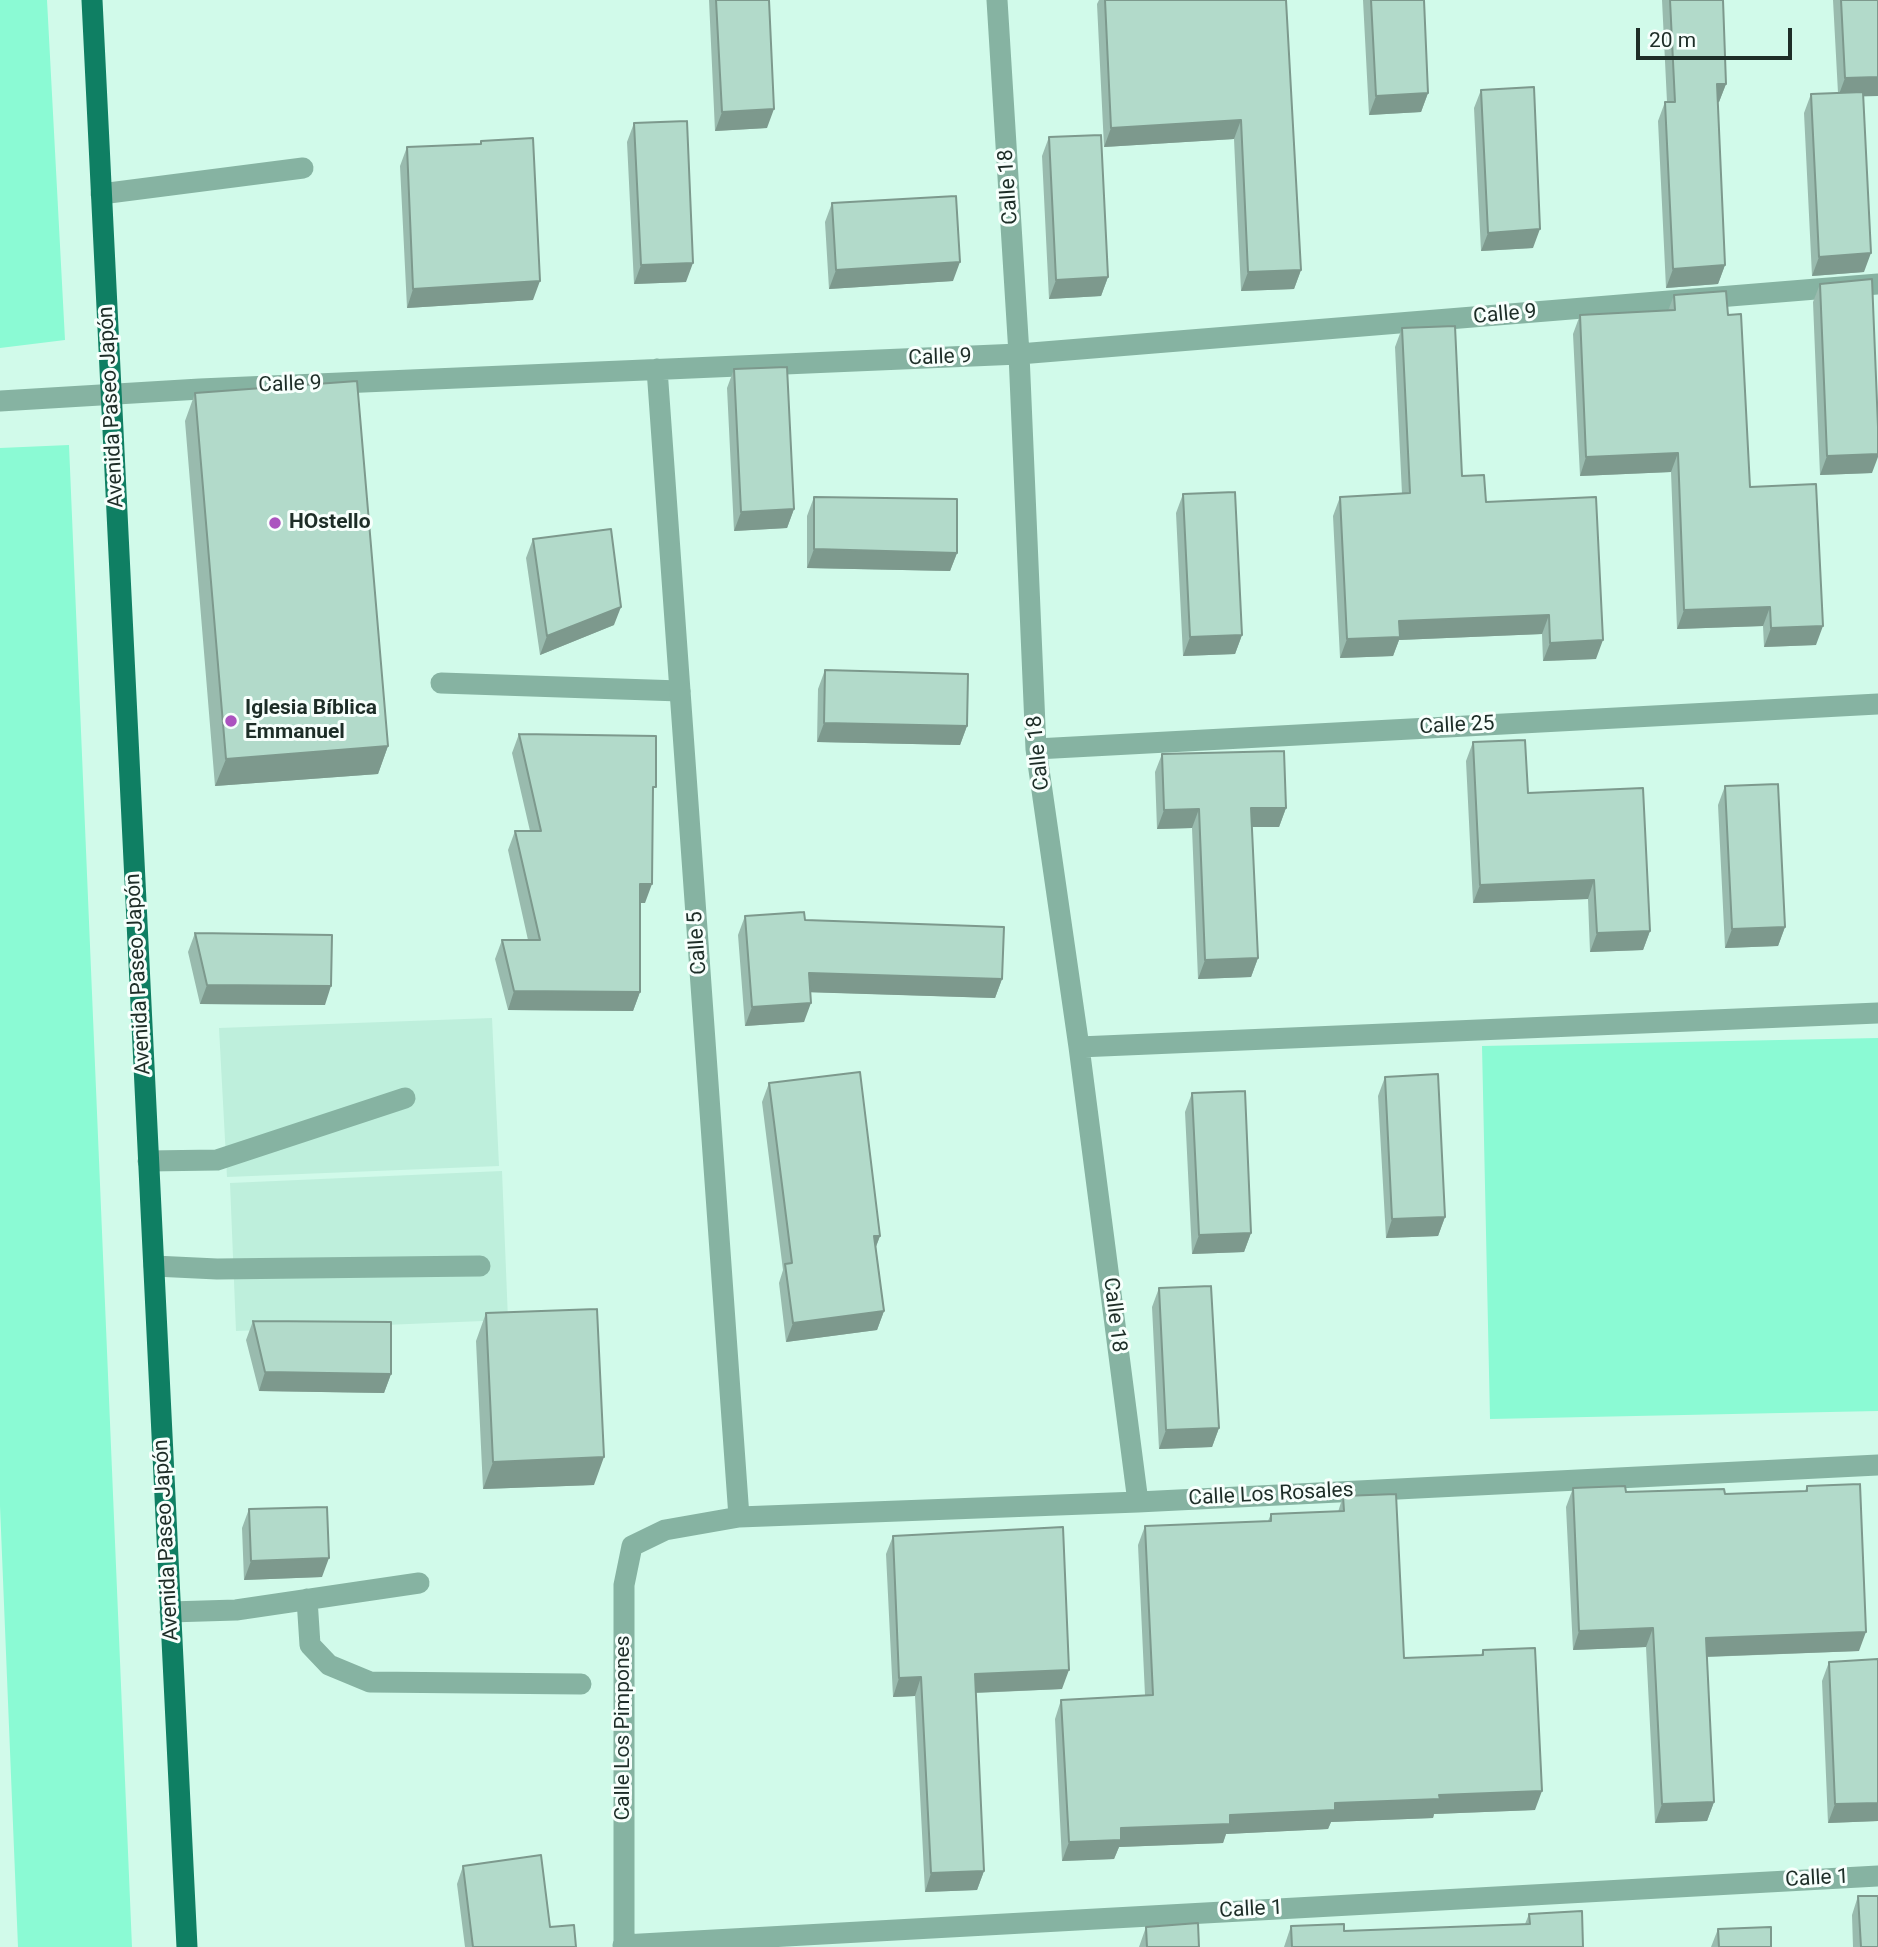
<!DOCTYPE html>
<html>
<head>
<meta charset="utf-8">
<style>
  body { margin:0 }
  #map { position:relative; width:1878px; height:1947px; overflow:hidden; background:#d1faea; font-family:Roboto,sans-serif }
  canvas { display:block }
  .scale { position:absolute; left:1636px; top:28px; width:156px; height:32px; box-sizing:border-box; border:4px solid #1d2d27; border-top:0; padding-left:9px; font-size:21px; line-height:24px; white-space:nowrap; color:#1d2d27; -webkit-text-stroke:5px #f7fffc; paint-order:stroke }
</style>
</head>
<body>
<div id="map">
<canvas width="1878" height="1947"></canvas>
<div class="scale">20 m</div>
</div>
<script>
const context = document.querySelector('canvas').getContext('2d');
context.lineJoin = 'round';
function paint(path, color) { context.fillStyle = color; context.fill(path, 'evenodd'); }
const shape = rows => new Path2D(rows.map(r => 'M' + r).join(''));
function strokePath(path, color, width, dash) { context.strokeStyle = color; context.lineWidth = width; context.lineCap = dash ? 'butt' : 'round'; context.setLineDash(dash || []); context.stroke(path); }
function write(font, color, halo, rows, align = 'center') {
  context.font = font + ' Roboto,sans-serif'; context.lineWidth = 6; context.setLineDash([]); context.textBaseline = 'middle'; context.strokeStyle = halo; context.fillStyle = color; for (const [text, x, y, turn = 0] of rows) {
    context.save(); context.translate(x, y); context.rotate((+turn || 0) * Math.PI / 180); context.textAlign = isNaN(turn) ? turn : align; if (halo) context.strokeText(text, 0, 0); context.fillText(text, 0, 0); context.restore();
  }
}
const built = shape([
  [492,1018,499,1166,227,1177,219,1028],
  [502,1171,508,1320,236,1331,230,1183]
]);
const green = shape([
  [0,0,47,0,65,340,0,348],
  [69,445,132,1947,18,1947,0,1506,0,448],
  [1878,1038,1878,1411,1490,1419,1482,1046]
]);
const lane = shape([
  [101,194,303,168],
  [441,683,680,691],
  [148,1161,217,1160,405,1098],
  [154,1266,217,1269,480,1266],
  [307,1599,310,1645,329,1665,370,1682,581,1684],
  [170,1612,236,1610,419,1583]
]);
const street = shape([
  [997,0,1019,354,1036,749,1079,1047,1138,1502],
  [657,369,739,1517],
  [0,401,200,389,1019,354,1878,284],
  [1036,749,1878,704],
  [1079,1047,1878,1013],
  [623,1945,1878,1876],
  [624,1947,624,1585,632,1546,665,1530,739,1517,1138,1502,1878,1465]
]);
const primary = shape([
  [92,0,187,1947]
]);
const wall = shape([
  [709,0,769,0,767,128,715,131],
  [1099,0,1286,0,1301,270,1294,289,1241,291,1234,139,1104,147,1097,4],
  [1363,0,1424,0,1428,93,1421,112,1369,115],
  [1662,0,1723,0,1726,84,1719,102,1717,103,1725,265,1718,284,1666,288,1658,121,1665,102,1667,102],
  [1833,0,1878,0,1864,96,1864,272,1812,276,1804,113,1811,94,1838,93],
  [1481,90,1533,248,1481,251,1474,108],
  [634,123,686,282,634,284,627,142],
  [1049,137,1108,277,1101,296,1049,299,1042,156],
  [481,141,533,300,407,308,400,166,407,147,480,144],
  [832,203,953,281,829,289,825,222],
  [1820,284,1872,473,1820,475,1813,302],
  [1674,295,1728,315,1750,487,1816,645,1764,647,1763,626,1677,629,1671,472,1580,476,1573,334,1580,315,1668,311],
  [1402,328,1462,476,1486,502,1596,659,1543,661,1542,634,1399,640,1393,656,1340,658,1333,516,1340,497,1402,494,1395,347],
  [734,369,794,509,787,528,734,531,727,388],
  [195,393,388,746,378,774,215,786,185,421],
  [1183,494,1242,635,1235,654,1183,656,1176,513],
  [814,497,957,553,950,571,807,568,807,516],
  [533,539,614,625,540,655,526,558],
  [825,670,967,726,960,745,817,742,818,689],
  [519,734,653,795,645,903,640,903,640,992,633,1011,508,1010,495,959,502,940,528,940,508,850,515,831,530,831,512,753],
  [1473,742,1528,793,1650,931,1643,950,1590,952,1588,899,1473,903,1466,761],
  [1162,754,1286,808,1279,827,1252,827,1258,958,1251,977,1198,979,1192,828,1157,829,1155,772],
  [1725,786,1785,927,1778,946,1725,948,1718,805],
  [745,916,805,920,1002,979,995,998,810,992,804,1022,745,1026,738,935],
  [195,933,325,1005,200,1004,188,952],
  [1385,1077,1445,1217,1438,1236,1386,1238,1378,1096],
  [769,1083,880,1236,876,1247,884,1311,877,1330,786,1342,779,1283,783,1270,762,1102],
  [1192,1093,1251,1233,1244,1252,1192,1254,1185,1112],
  [1159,1288,1219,1428,1212,1447,1159,1449,1152,1307],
  [486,1313,594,1485,483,1489,476,1341],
  [253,1321,391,1374,384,1393,259,1391,246,1340],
  [1807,1486,1859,1651,1707,1657,1714,1802,1707,1821,1655,1823,1646,1647,1573,1650,1566,1507,1573,1488,1626,1492,1725,1494,1805,1491],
  [1343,1496,1404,1658,1481,1655,1483,1650,1535,1810,1434,1814,1433,1818,1331,1822,1328,1829,1226,1834,1223,1843,1119,1847,1114,1859,1062,1861,1055,1719,1061,1700,1145,1695,1138,1545,1145,1526,1268,1521,1271,1514,1338,1512],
  [249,1509,322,1577,244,1580,242,1528],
  [893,1536,1062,1689,976,1693,984,1871,977,1890,925,1892,915,1696,893,1697,886,1554],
  [1829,1662,1878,1821,1828,1823,1822,1681],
  [463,1866,550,1927,576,1947,465,1947,457,1884],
  [1858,1896,1878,1947,1853,1947,1852,1915],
  [1529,1914,1583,1947,1284,1947,1291,1926,1344,1931,1525,1924],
  [1146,1927,1199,1947,1139,1947],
  [1718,1929,1771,1947,1711,1947]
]);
const shadedWall = shape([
  [1878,77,1878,96,1838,97,1845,78],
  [1717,84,1726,84,1719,102,1710,103],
  [1428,93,1421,112,1369,115,1376,96],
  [774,109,767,128,715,131,722,112],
  [1241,120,1234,139,1104,147,1111,128],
  [1540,229,1533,248,1481,251,1488,233],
  [1871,253,1864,272,1812,276,1819,257],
  [960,262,953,281,829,289,836,270],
  [693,263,686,282,634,284,641,265],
  [1725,265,1718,284,1666,288,1673,269],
  [1301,270,1294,289,1241,291,1248,272],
  [1108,277,1101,296,1049,299,1056,280],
  [540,281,533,300,407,308,413,289],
  [1678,453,1671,472,1580,476,1586,457],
  [1878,454,1878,457,1872,473,1820,475,1827,456],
  [794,509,787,528,734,531,741,512],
  [814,549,957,553,950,571,807,568],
  [621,607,614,625,540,655,547,636],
  [1770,607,1763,626,1677,629,1684,610],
  [1549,615,1542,634,1399,640,1393,656,1340,658,1347,639,1399,621],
  [1823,626,1816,645,1764,647,1771,628],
  [1242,635,1235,654,1183,656,1190,637],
  [1603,640,1596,659,1543,661,1550,643],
  [824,723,967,726,960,745,817,742],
  [388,746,378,774,215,786,226,759],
  [1251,808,1286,808,1279,827,1244,827],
  [1199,809,1192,828,1157,829,1164,810],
  [1594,880,1588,899,1473,903,1480,885],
  [640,884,652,884,645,903,633,903],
  [1785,927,1778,946,1725,948,1732,929],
  [1650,931,1643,950,1590,952,1597,933],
  [1258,958,1251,977,1198,979,1205,960],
  [809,973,1002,979,995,998,802,992],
  [207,985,331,986,325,1005,200,1004],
  [514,991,640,992,633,1011,508,1010],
  [811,1003,804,1022,745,1026,752,1007],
  [1445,1217,1438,1236,1386,1238,1392,1219],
  [1251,1233,1244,1252,1192,1254,1199,1235],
  [874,1236,880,1236,873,1254],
  [884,1311,877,1330,786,1342,793,1323],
  [265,1372,391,1374,384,1393,259,1391],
  [1219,1428,1212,1447,1159,1449,1166,1430],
  [604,1457,594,1485,483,1489,493,1462],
  [329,1558,322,1577,244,1580,251,1561],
  [1653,1628,1646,1647,1573,1650,1579,1631],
  [1866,1632,1859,1651,1699,1657,1706,1638],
  [1069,1670,1062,1689,968,1693,975,1674],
  [921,1677,915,1696,893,1697,899,1678],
  [1542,1791,1535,1810,1434,1814,1433,1818,1331,1822,1328,1829,1226,1834,1223,1843,1119,1847,1114,1859,1062,1861,1069,1842,1121,1828,1335,1803,1439,1795],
  [1714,1802,1707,1821,1655,1823,1662,1804],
  [1878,1803,1878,1821,1828,1823,1835,1804],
  [984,1871,977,1890,925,1892,931,1873]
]);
const building = shape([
  [716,0,769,0,774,109,722,112,716,0],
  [1105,0,1286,0,1301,270,1248,272,1241,120,1111,128,1105,0],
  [1371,0,1424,0,1428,93,1376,96,1371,0],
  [1670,0,1723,0,1726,84,1717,84,1725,265,1673,269,1665,102,1675,102,1670,0],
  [1841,0,1878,0,1878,77,1845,78,1841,0],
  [1534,87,1540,229,1488,233,1481,90,1534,87],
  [1863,92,1871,253,1819,257,1811,94,1863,92],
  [687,121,693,263,641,265,634,123,687,121],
  [1101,135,1108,277,1056,280,1049,137,1101,135],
  [533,138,540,281,413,289,407,147,481,144,481,141,533,138],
  [956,196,960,262,836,270,832,203,956,196],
  [1872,279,1878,427,1878,454,1827,456,1820,284,1872,279],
  [1726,291,1728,315,1741,314,1750,487,1816,484,1823,626,1771,628,1770,607,1684,610,1678,453,1586,457,1580,315,1675,310,1674,295,1726,291],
  [1455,326,1462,476,1484,475,1486,502,1596,497,1603,640,1550,643,1549,615,1399,621,1400,637,1347,639,1340,497,1410,493,1402,328,1455,326],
  [787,367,794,509,741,512,734,369,787,367],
  [357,381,388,746,226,759,195,393,357,381],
  [1235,492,1242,635,1190,637,1183,494,1235,492],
  [814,497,957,499,957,553,814,549,814,497],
  [611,529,621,607,547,636,533,539,611,529],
  [825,670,968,674,967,726,824,723,825,670],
  [519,734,656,736,656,787,653,787,652,884,640,884,640,992,514,991,502,940,540,940,515,831,541,831,519,734],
  [1525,740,1528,793,1643,788,1650,931,1597,933,1594,880,1480,885,1473,742,1525,740],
  [1284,751,1286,808,1251,808,1258,958,1205,960,1199,809,1164,810,1162,754,1284,751],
  [1778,784,1785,927,1732,929,1725,786,1778,784],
  [804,912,805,920,1004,927,1002,979,809,973,811,1003,752,1007,745,916,804,912],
  [195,933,332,935,331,986,207,985,195,933],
  [860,1072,880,1236,874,1236,884,1311,793,1323,785,1264,792,1263,769,1083,860,1072],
  [1438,1074,1445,1217,1392,1219,1385,1077,1438,1074],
  [1245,1091,1251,1233,1199,1235,1192,1093,1245,1091],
  [1211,1286,1219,1428,1166,1430,1159,1288,1211,1286],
  [597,1309,604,1457,493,1462,486,1313,597,1309],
  [253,1321,391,1322,391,1374,265,1372,253,1321],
  [1860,1484,1866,1632,1706,1638,1714,1802,1662,1804,1653,1628,1579,1631,1573,1488,1625,1486,1626,1492,1724,1489,1725,1494,1807,1491,1807,1486,1860,1484],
  [1396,1494,1404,1658,1483,1655,1483,1650,1535,1648,1542,1791,1439,1795,1440,1799,1335,1803,1335,1810,1230,1815,1230,1824,1121,1828,1121,1840,1069,1842,1061,1700,1153,1695,1145,1526,1271,1521,1271,1514,1344,1511,1343,1496,1396,1494],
  [327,1507,329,1558,251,1561,249,1509,327,1507],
  [1063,1527,1069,1670,975,1674,984,1871,931,1873,921,1677,899,1678,893,1536,1063,1527],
  [1878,1659,1878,1803,1835,1804,1829,1662,1878,1659],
  [541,1855,550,1927,574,1925,576,1947,473,1947,463,1866,541,1855],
  [1858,1896,1878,1896,1878,1947,1861,1947,1858,1896],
  [1582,1911,1583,1947,1292,1947,1291,1926,1344,1924,1344,1931,1530,1924,1529,1914,1582,1911],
  [1198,1923,1199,1947,1147,1947,1146,1927,1198,1923],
  [1771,1927,1771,1947,1719,1947,1718,1929,1771,1927]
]);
const markers = [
  [275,523,7,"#ab53bf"],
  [231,721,7,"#ab53bf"]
];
const streetNames = [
  ["Calle 18",1009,187,-94],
  ["Calle 9",1505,315,-5],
  ["Calle 9",940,358,-2],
  ["Calle 9",290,385,-2],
  ["Avenida Paseo Japón",112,407,-93],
  ["Calle 25",1457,726,-3],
  ["Calle 18",1039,753,-96],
  ["Calle 5",698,943,-94],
  ["Avenida Paseo Japón",139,974,-93],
  ["Calle 18",1114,1315,83],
  ["Calle Los Rosales",1271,1495,-3],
  ["Avenida Paseo Japón",167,1540,-93],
  ["Calle Los Pimpones",624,1728,-90],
  ["Calle 1",1817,1879,-3],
  ["Calle 1",1251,1910,-3]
];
const poiNames = [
  ["HOstello",289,523],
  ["Iglesia Bíblica",245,709],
  ["Emmanuel",245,733]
];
paint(built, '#beefdc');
paint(green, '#8bfad4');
strokePath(lane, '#86b3a2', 21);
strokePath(street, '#86b3a2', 21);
strokePath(primary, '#0f7f63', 21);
paint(wall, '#99bbae');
paint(shadedWall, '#7d998d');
paint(building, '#b2daca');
strokePath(building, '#7d998d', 2);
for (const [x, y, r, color] of markers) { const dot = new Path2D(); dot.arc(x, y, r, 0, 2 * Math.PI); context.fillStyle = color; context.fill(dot); strokePath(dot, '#f7fffc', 2.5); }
write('21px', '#1d2d27', '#f7fffc', streetNames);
write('bold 21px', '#1d2d27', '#f7fffc', poiNames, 'left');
</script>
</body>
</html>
